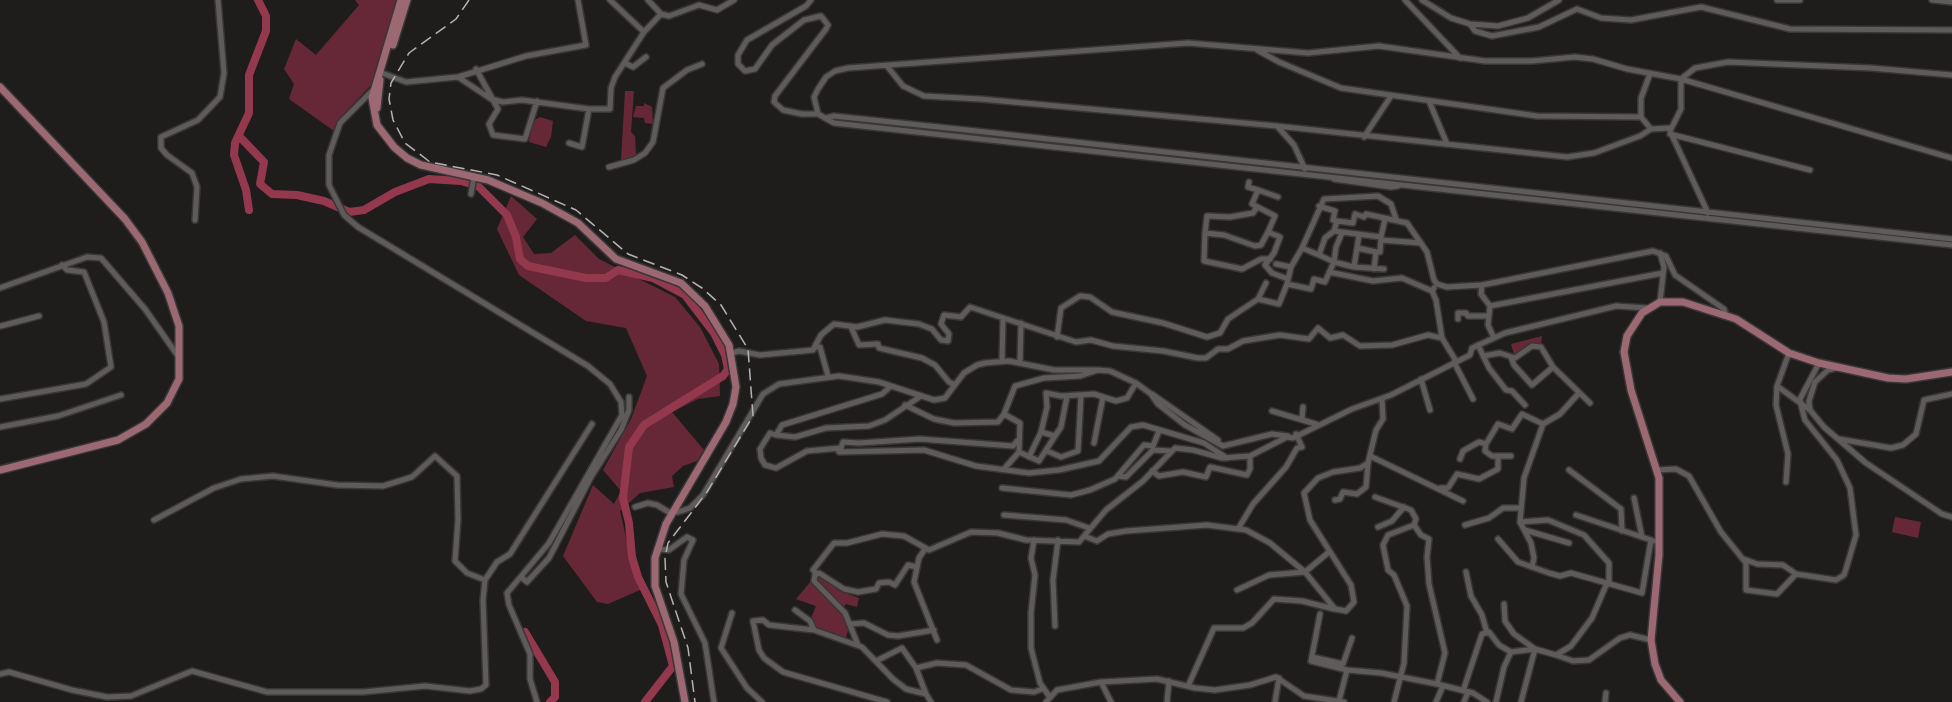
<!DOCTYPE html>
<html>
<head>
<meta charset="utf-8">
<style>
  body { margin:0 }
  canvas { display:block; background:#1f1c1c }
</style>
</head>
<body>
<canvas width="1952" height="702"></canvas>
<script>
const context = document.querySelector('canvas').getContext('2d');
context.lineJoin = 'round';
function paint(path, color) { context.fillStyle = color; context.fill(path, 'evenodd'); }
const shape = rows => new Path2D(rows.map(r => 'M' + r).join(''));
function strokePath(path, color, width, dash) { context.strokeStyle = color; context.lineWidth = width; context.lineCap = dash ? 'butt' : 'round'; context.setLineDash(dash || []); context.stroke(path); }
const green = shape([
  [355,0,399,0,374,82,342,116,334,131,289,99,294,84,284,69,296,39,316,55,359,5],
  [625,91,634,91,631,132,635,136,636,156,621,160],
  [644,103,652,107,653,124,645,123,644,118,633,117,636,106,644,106],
  [540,117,553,121,551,137,546,147,529,142,533,121],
  [511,196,537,219,523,237,534,254,551,253,575,235,599,259,675,297,700,327,719,364,720,396,698,399,672,412,704,450,697,461,683,466,672,476,674,487,640,493,620,511,635,576,642,589,608,604,597,602,563,556,593,485,614,504,621,491,603,470,631,419,647,376,626,328,586,321,519,275,497,229],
  [1542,336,1541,347,1532,346,1515,358,1511,344],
  [1895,517,1921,522,1918,538,1892,532],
  [817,574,832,582,842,592,859,598,857,607,846,604,843,608,850,624,845,641,814,630,810,621,816,606,796,599]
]);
const river = shape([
  [239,136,264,162,260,184,272,194,297,195,324,201,349,212,364,210,395,192,429,179,461,181,478,186,507,215,516,237,520,259,528,266,586,278,606,278,618,270,653,278,685,295,714,333,725,355,728,369,723,376,644,425,629,447,623,498,629,523,632,557,638,577,662,625,673,666,645,702],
  [249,210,246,190,234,155,235,143,249,113,249,75,266,31,266,16,258,0],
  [525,632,555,682,555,697,550,702]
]);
const minor = shape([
  [610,0,644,32],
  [648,0,661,14],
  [811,0,806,6,747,40,738,55,738,64,745,71,755,69,772,45,804,20,821,16,828,25,826,29,775,96,774,102,783,110,802,114,818,114,834,123,1952,245],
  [1405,0,1460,58],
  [1422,0,1451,18,1470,24],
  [1559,0,1528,18,1498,26,1470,24,1475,31,1492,36,1539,27,1577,9,1601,18,1631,20,1701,7,1790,29,1952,30],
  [1777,0,1800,0],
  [1932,0,1952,2],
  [1257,50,1279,62,1341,88,1537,116,1641,117],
  [625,63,633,67,646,57],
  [887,66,903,86,924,96,980,99,1277,126,1567,157,1594,153,1640,136,1651,129],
  [476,69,498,109,489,124,493,135,525,139,537,101],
  [382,73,406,82,458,77,491,99,503,102,522,100,589,109,610,109,611,88,615,77,644,32,661,14,669,16,699,5,717,10,734,0],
  [1650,74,1641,98,1641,117,1651,129,1670,128],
  [458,77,526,56,586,45,578,0],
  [372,91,340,123,329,155,329,185,344,215,358,227,588,366,610,384,621,402,622,415,549,543,507,593,509,605,530,654,530,679,537,702],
  [1429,101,1447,144],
  [818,114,814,97,818,89,826,77,835,71,848,68,1188,43,1308,53,1379,46,1485,61,1532,61,1575,57,1593,59,1627,69,1681,79,1952,158],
  [826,118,834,116,967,130,1952,239],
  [1277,126,1294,145,1305,169],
  [1670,134,1810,170],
  [1364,137,1391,96],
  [569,143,582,147,589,109],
  [609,167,634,160,645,153,653,142,663,88,687,70,702,64],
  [1334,179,1391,187,1398,186],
  [1249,182,1248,187,1258,190],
  [471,194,474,176],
  [1278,197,1258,190,1252,204,1275,216,1268,232,1280,237,1274,253,1265,265,1272,273,1288,279],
  [1319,206,1335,211,1333,220,1337,221],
  [1257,207,1253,213,1230,217,1207,216,1205,233,1224,235,1255,246,1261,245,1268,232],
  [1708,213,1670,131,1681,109,1681,79,1695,68,1728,62,1871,68,1952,75],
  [1385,219,1381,237,1334,231,1337,221,1353,223,1355,214,1364,217,1366,214,1407,223,1427,252,1434,280,1437,284,1447,287,1482,285,1653,251,1666,256,1675,275,1724,309,1726,315],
  [195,220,197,187,192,173,167,155,161,148,161,137,198,120,220,97,224,73,218,0],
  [1205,233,1204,261,1242,269,1261,259,1270,259],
  [1342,233,1336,247,1334,262,1354,267],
  [1359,235,1357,248,1376,252],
  [1381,240,1421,243],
  [1357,248,1354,267,1384,269],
  [1660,253,1664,267,1660,302],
  [1319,255,1302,248,1324,199,1378,196,1391,204,1396,219],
  [1276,264,1291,267,1287,284,1311,289,1314,279,1325,282,1334,262,1319,255,1325,238,1334,231],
  [1291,267,1302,248],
  [1374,269,1376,252,1380,252,1381,239],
  [1329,272,1373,281,1402,278,1432,291],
  [1266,283,1258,299,1279,304,1287,284],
  [1482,285,1481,294,1490,306],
  [0,288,87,257,101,258,145,309,178,356],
  [1434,288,1432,291,1436,300,1442,338,1456,361],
  [1490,306,1663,273],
  [1490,306,1488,325,1494,338],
  [1458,319,1458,313,1466,313,1468,316,1488,316],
  [1,326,39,316],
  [851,327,859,345,878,344,879,348,922,358,935,365,949,382,955,385],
  [1057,337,1061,308,1080,296,1090,297,1112,312,1163,323,1207,337,1220,333,1228,319,1258,299],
  [1478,345,1489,368,1506,390,1512,391,1525,405],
  [815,347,820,347,828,376],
  [732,353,739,351,760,355,813,350,821,335,834,324,857,327,885,320,919,324,932,329,941,340,948,341,949,334,941,324,944,315,961,317,970,307,1076,342,1091,340,1113,346,1163,351,1198,358,1206,358,1218,349,1228,349,1243,341,1280,335,1309,339,1318,328,1330,338,1343,335,1360,346,1392,345,1428,335,1442,338],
  [1483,356,1500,353,1515,358,1532,346,1541,347,1553,367,1590,403],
  [1511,357,1514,365,1532,385,1553,367],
  [1002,361,1003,319],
  [1020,362,1021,323],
  [1454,362,1473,399],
  [1421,379,1430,410],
  [1136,383,1110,371,1098,370,1080,376,1044,378,1015,386,1004,414,1020,423,1019,452,1039,461,1055,436,1041,432,1047,407,1046,393,1061,396,1094,394,1116,401,1127,398,1136,383,1151,394,1158,404,1185,425,1223,446,1272,434,1288,436],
  [891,386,882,394,782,425,776,435,770,433,760,449,761,458,765,465,776,468,807,451,841,448,843,442,859,443,920,439,1013,446,1017,441],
  [1777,386,1810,410,1824,427,1866,463,1942,514,1952,517],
  [1152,394,1218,440],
  [0,399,86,384,111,367,104,322,84,272,67,270,62,265],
  [905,405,934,419,954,423,998,422,1004,414],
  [1810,410,1809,401,1815,382,1828,370,1836,368],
  [1272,411,1316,424],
  [1302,419,1303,407],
  [0,427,58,416,121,395],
  [776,435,795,437,826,428,869,426,885,420,921,396],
  [1055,436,1061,427,1067,396],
  [1839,439,1891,448,1903,445,1916,434,1924,400,1952,394],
  [1094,443,1103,397],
  [1486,444,1485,451,1492,456,1511,456],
  [841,449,839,452,924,450,976,466,1029,473,1059,470,1099,461,1131,427,1143,425,1204,443,1227,458],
  [1153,450,1171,451],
  [1047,451,1061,457,1078,451,1081,395],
  [1370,456,1463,501],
  [1029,457,1041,432],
  [1460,459,1463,451,1479,442,1486,444,1498,424,1512,429,1522,414,1543,424],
  [1004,469,1019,452],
  [1569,470,1621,509,1622,531],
  [1657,470,1676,469,1689,476,1721,532,1746,563,1746,590,1777,594,1796,574],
  [1152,471,1159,476,1183,472,1206,477,1210,467,1247,475,1250,469,1250,456],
  [1118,476,1126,477,1153,450],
  [1786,482,1788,454,1776,405,1777,386,1789,353],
  [1002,488,1071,495,1090,490,1115,479,1144,445,1153,446,1159,431],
  [1440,488,1448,488,1457,474,1479,479,1498,469,1498,457],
  [1375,497,1411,510,1416,519,1414,525,1421,535,1429,539,1427,557,1429,584,1445,653,1437,684],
  [1634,498,1642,537],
  [1335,500,1340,499,1343,492,1357,494,1366,487,1368,463,1376,430,1383,419,1382,399],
  [635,507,648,503,657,505,672,514],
  [674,511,678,512,690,508,703,495,763,394,779,384,839,376,879,382,934,400,945,398,964,373,977,365,985,363,1009,361,1054,370,1096,370],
  [1004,515,1066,520,1089,528],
  [1576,515,1654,541],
  [154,520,214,488,241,479,273,476,337,485,383,486,412,477,435,456,457,476,458,520,455,561,467,573,485,580],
  [1520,522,1548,520,1584,535,1609,563,1609,584],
  [1465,525,1489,518,1503,508,1521,508],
  [1378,527,1392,521,1404,507],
  [1238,529,1253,504,1286,467,1297,448,1302,447,1296,434],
  [1525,530,1569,543],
  [1084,536,1106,510,1143,481,1175,448,1193,450,1222,458,1250,456,1287,437,1293,438,1352,409,1391,395,1470,355,1472,348,1505,333,1616,306,1647,308],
  [1498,539,1518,562,1549,573,1560,576,1571,573,1642,593,1651,540],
  [1034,540,1031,558,1035,575,1031,613,1031,648,1040,683,1049,696],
  [657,549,669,550,687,537,693,540,684,560,681,594,705,643,714,702],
  [925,549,919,558,914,582,937,640],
  [1744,559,1757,564,1783,565,1796,574,1836,580,1844,575,1846,569,1856,535,1850,488,1837,460,1805,420,1801,405,1800,399,1819,363],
  [1532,567,1534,558,1531,543,1520,522,1524,478,1543,424,1560,414,1579,393],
  [1466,572,1471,596,1482,615,1487,633],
  [817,574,813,570,834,543,847,543,882,534,904,536,929,550,971,532,998,533,1026,540,1079,542,1084,536,1097,541,1108,534,1126,531,1207,525,1246,530,1270,543,1305,572,1335,609,1346,611,1354,602,1351,585,1310,520,1304,493,1318,478,1333,472,1360,468,1368,463],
  [521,577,527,582,549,558,591,477,621,430,629,410,629,397],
  [1237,590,1269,575,1305,572,1329,552],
  [1504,604,1505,621,1514,634,1535,649],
  [795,610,810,621,814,630,862,647,893,679,906,689,926,694,931,702],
  [732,613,721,648,747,688,762,702],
  [1320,614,1311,661,1347,670,1381,673,1437,684,1473,693,1487,702],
  [850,624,864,623,888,635,898,636,934,630],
  [1055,626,1053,580,1058,540],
  [814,630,769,625,763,620,753,621,759,650,764,658,783,672,887,702],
  [858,645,845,613,814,581,815,575,819,573,844,589,858,592,876,589,879,583,889,582,895,585,908,565,917,567],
  [1556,655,1573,661,1589,660,1620,638,1630,635,1651,640],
  [1312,657,1343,664,1352,638],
  [876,661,902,648,916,668,937,663,966,665,1011,690,1034,692,1042,689],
  [916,668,926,694],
  [0,674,9,672,72,690,107,697,131,696,192,671,267,692,363,692,425,686,470,691,481,689,486,685,483,600,485,580,497,562,510,554,592,424],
  [1101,682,1157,679,1195,688,1215,690,1250,685,1276,677,1304,696,1344,702],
  [1188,686,1214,628,1243,628,1252,623,1274,599,1302,601,1334,609],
  [1463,691,1482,634,1489,632,1499,645,1511,652],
  [1339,701,1347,670],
  [1046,702,1057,690,1101,682,1111,702],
  [1167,702,1169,681],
  [1275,702,1279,678],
  [1394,702,1404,663,1407,606,1394,575,1388,570,1383,545,1388,535,1414,525],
  [1436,702,1443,686],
  [1464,702,1468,692],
  [1496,702,1504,667,1511,652,1535,649],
  [1521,702,1535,649,1556,655,1571,646,1592,618,1607,583],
  [1605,702,1606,693]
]);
const major = shape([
  [401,0,372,98,377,125,394,147,407,158,421,165,488,180,542,203,578,223,616,259,681,283,705,306,729,345,736,387,733,404,726,422,666,524,655,558,655,586,674,642,685,702],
  [393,45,407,0],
  [0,87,125,219,142,242,168,293,179,326,179,379,167,403,146,424,118,440,0,470],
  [377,108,380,80],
  [1680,702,1661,680,1655,664,1651,640,1659,555,1659,478,1631,390,1624,352,1627,336,1642,313,1660,302,1683,302,1736,319,1789,353,1819,363,1888,378,1906,379,1952,372]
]);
const rail = shape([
  [469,0,456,19,409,53,391,83,389,99,393,120,405,143,430,162,497,175,576,210,628,254,682,275,702,288,721,305,748,349,753,416,707,492,668,543,665,558,666,582,688,648,695,702]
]);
paint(green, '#662836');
strokePath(river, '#94384e', 8);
strokePath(minor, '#393637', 8);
strokePath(major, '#393637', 10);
strokePath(minor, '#5f5b5b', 5);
strokePath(major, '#9c6972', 7);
strokePath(rail, '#b4b2b2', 1.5, [12, 6]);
</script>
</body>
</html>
